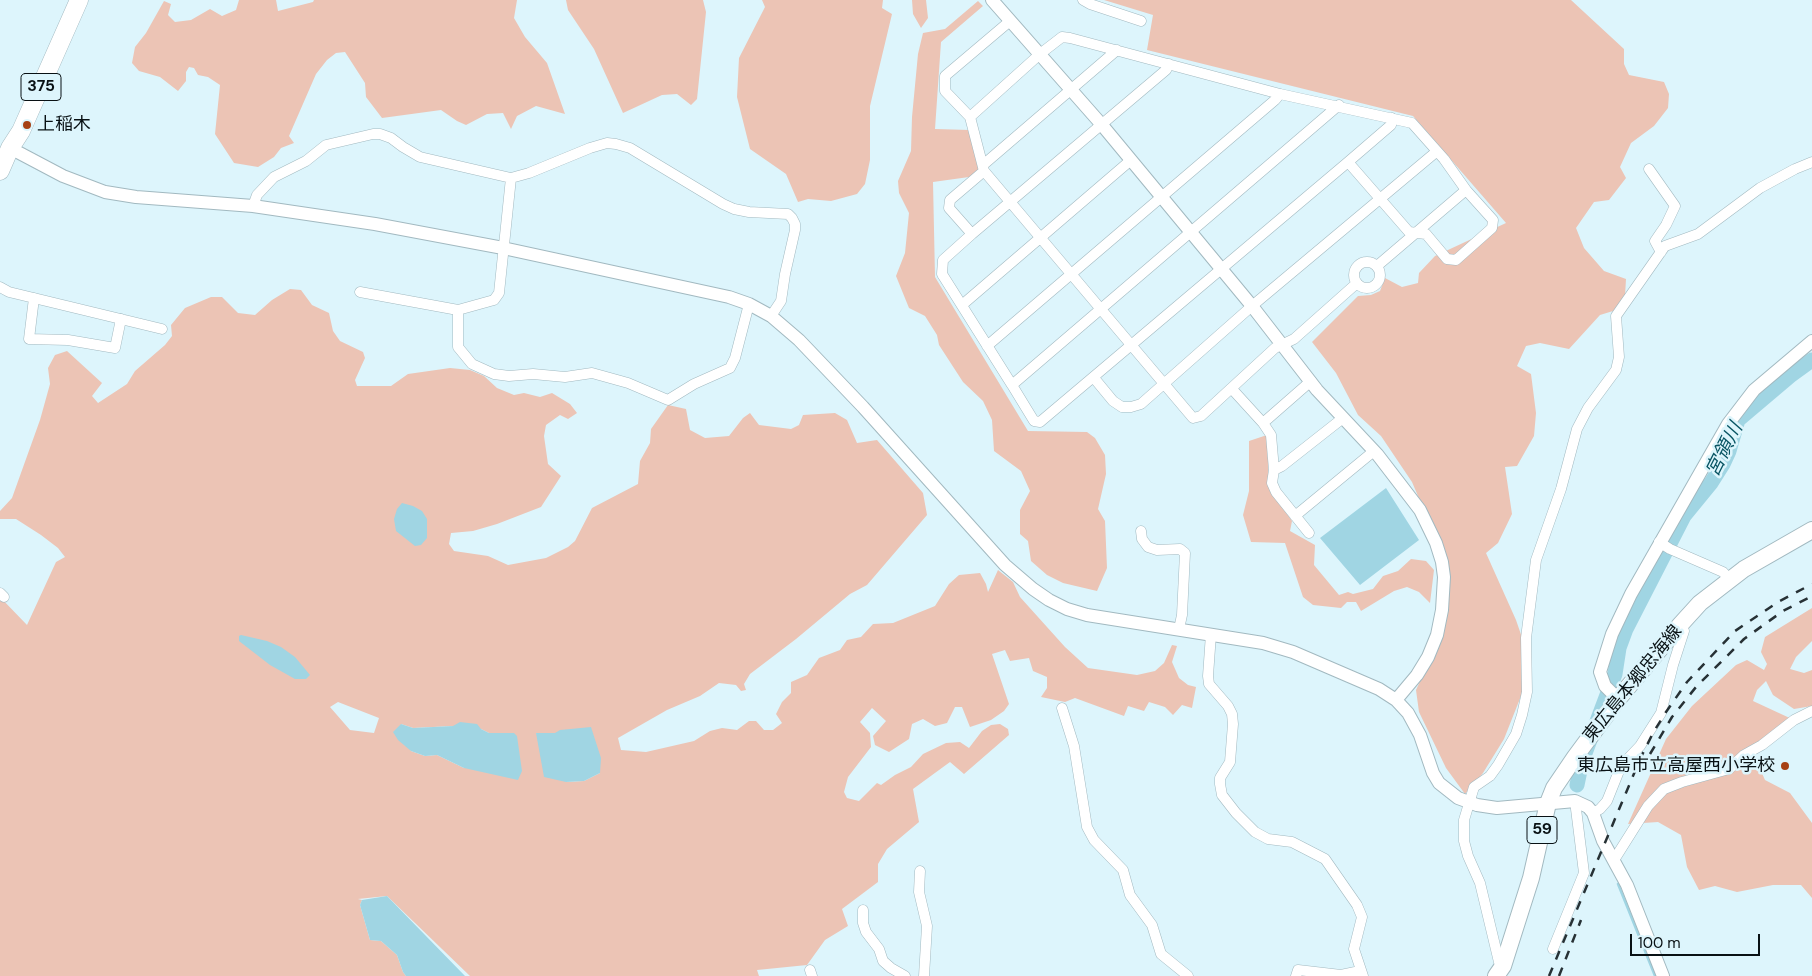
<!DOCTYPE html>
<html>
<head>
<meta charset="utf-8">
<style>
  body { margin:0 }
  #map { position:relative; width:1812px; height:976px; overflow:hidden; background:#ddf5fc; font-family:"DM Sans",sans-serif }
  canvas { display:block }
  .scale { position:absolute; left:1630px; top:934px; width:130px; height:22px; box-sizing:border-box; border:2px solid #091114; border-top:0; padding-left:6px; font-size:15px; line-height:18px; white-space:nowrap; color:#091114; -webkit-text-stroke:4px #ddf5fc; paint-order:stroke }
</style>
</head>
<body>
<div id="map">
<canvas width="1812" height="976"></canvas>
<div class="scale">100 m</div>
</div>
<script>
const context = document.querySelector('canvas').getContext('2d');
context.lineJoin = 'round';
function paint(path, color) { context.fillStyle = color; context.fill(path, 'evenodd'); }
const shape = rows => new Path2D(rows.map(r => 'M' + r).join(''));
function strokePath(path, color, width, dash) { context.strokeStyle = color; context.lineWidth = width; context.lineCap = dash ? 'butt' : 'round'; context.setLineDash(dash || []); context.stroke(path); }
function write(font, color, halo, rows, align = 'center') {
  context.font = font + ' "DM Sans","Noto Sans JP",sans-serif'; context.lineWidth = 5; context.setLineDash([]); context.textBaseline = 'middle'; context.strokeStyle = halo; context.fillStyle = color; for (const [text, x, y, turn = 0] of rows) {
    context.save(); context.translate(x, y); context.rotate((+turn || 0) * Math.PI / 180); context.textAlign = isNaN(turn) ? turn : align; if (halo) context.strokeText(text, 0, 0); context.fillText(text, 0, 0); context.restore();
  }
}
const green = shape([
  [239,0,276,0,278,11,313,2,314,0,517,0,514,18,525,37,547,63,565,114,536,106,517,116,511,129,503,113,487,114,466,125,457,121,441,110,382,118,366,97,365,83,345,52,336,53,327,60,316,74,289,136,294,143,281,148,274,157,258,167,234,163,215,134,220,85,208,77,198,75,194,68,189,67,186,72,186,81,178,91,160,77,139,71,132,63,135,47,146,33,164,1,171,4,168,15,175,22,191,20,210,9,222,16,236,10],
  [566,0,703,0,706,12,697,99,691,105,677,94,662,95,623,113,594,49,568,10],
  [762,0,883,0,882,8,892,14,870,106,870,160,865,184,857,194,831,201,808,199,798,202,786,174,750,149,737,97,739,58,765,7],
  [912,0,926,0,928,18,921,28,913,14],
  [1104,0,1571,0,1624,49,1624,64,1629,75,1664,82,1669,94,1668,108,1654,126,1631,143,1620,167,1626,178,1609,200,1594,202,1576,228,1584,248,1604,271,1626,279,1625,296,1613,311,1600,315,1569,349,1540,343,1526,346,1517,366,1531,374,1536,413,1534,436,1517,466,1505,467,1512,514,1498,543,1486,553,1516,620,1527,652,1523,691,1504,739,1483,773,1465,794,1446,768,1419,712,1416,690,1442,634,1449,598,1447,564,1412,482,1381,436,1358,415,1336,373,1312,342,1358,296,1371,295,1380,291,1385,278,1402,287,1418,283,1419,273,1435,256,1506,223,1413,116,1147,50,1153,15],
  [978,1,983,6,941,42,935,129,970,130,979,170,969,177,933,182,935,277,1028,431,1087,432,1095,438,1105,455,1106,474,1098,509,1105,521,1107,568,1097,591,1063,583,1047,575,1031,561,1028,541,1020,534,1020,510,1030,491,1021,471,994,451,992,420,983,401,963,382,939,345,937,335,925,316,909,308,896,276,905,253,909,213,899,193,898,181,911,151,912,117,918,54,923,33,945,29],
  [290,289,301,290,312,305,329,313,333,331,340,341,363,352,365,358,355,380,357,386,391,386,408,374,450,368,470,370,484,376,497,388,514,395,524,393,540,397,552,393,570,404,577,413,568,419,560,415,546,425,544,436,548,464,561,476,541,507,497,524,473,531,451,533,449,544,454,551,488,556,508,565,546,558,568,547,575,541,592,508,638,484,640,461,650,443,651,429,668,405,686,409,690,430,705,438,729,436,743,418,750,413,759,425,791,429,799,425,803,415,835,413,847,420,857,443,877,440,923,493,927,515,867,585,850,594,796,639,750,674,744,684,746,690,741,691,736,685,719,683,700,696,667,710,618,738,621,750,646,752,694,741,710,731,722,728,737,730,749,721,756,721,764,730,773,730,782,723,776,714,782,702,791,693,791,682,807,675,819,658,840,650,847,640,861,637,873,624,893,623,935,606,949,584,959,575,980,573,986,584,988,592,998,570,1013,582,1020,597,1065,647,1088,668,1137,675,1155,671,1164,663,1172,645,1177,646,1172,662,1179,678,1188,685,1196,687,1192,708,1182,705,1173,715,1165,707,1149,702,1144,711,1128,706,1124,716,1075,698,1065,702,1041,697,1047,688,1047,677,1033,671,1029,658,1010,661,1005,650,992,654,1009,704,1004,711,991,720,970,727,962,707,955,707,947,723,935,726,923,719,912,724,909,739,889,752,875,745,873,736,886,721,872,708,860,722,870,733,871,747,848,777,844,792,847,798,859,801,877,783,881,785,895,775,911,767,923,754,946,743,960,742,969,748,982,731,991,725,1000,724,1008,729,1009,735,964,774,950,762,913,789,919,822,887,849,878,864,878,882,842,909,848,926,825,940,807,965,757,970,759,976,470,976,387,896,358,899,362,900,360,905,370,940,381,941,397,955,403,972,406,976,0,976,0,597,27,625,56,562,65,557,58,548,41,535,16,519,0,519,0,511,12,498,40,420,50,384,48,368,55,355,67,351,102,383,92,396,98,403,127,384,135,371,165,345,172,336,171,325,185,308,211,297,222,297,238,313,255,315,272,300],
  [338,702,379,718,374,733,350,730,330,707],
  [401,724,413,728,453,726,481,729,489,733,514,733,464,768,437,755,425,756,411,751],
  [536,733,555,733,600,773,584,781,566,782],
  [1267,435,1269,488,1292,521,1290,531,1315,545,1314,565,1339,595,1348,592,1353,594,1373,589,1383,576,1398,571,1411,559,1426,561,1434,570,1430,603,1419,592,1407,587,1394,591,1361,611,1356,602,1347,602,1341,608,1313,605,1303,597,1285,543,1251,542,1243,515,1249,491,1249,441],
  [1812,608,1812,641,1796,657,1790,669,1804,673,1812,670,1812,706,1794,709,1773,695,1766,681,1757,690,1753,701,1794,720,1752,751,1765,780,1790,793,1812,823,1812,898,1801,885,1773,885,1737,892,1715,886,1699,890,1687,867,1681,835,1658,822,1628,824,1666,739,1692,706,1736,665,1747,660,1764,670,1767,664,1761,652,1765,637]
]);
const water = shape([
  [1386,488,1419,540,1360,585,1320,538],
  [402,503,413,506,422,511,427,519,427,538,421,545,415,546,396,531,394,519,397,509],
  [241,635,267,641,281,647,295,657,310,675,306,679,295,679,270,665,239,641,239,636],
  [460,722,477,724,481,729,489,733,514,733,517,736,522,771,518,780,464,768,437,755,425,756,411,751,398,740,393,732,401,724,413,728,453,726],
  [591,727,601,758,600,773,584,781,566,782,544,777,536,733,555,733,560,730],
  [387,896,465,976,406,976,403,972,397,955,381,941,370,940,360,905,362,900]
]);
const stream = shape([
  [1618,884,1655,976]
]);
const river = shape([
  [1577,785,1582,761,1615,674,1619,648,1626,629,1684,516,1711,483,1723,464,1729,451,1738,420,1790,376,1812,360]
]);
const minor = shape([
  [1083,0,1090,4,1141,21],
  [1010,21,945,76,945,91,970,117,984,171,1193,418,1201,416,1275,348,1294,339,1357,283],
  [1169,64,1166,70,972,234,943,260,942,274,1012,385,1339,105],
  [970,117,1040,54,1062,37,1070,38,1280,94,1412,123,1444,159,1466,190,1377,266],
  [1348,162,1409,232,1426,234,1447,259,1456,260,1492,228,1493,220,1466,190],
  [983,165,1117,50],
  [1649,169,1675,206,1666,225,1655,241,1661,252],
  [511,178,499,293,494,300,458,310,458,347,472,364,494,374,509,376,533,374,565,377,592,373,628,383,668,400,694,384,730,368,735,358,749,304],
  [253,206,257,195,274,177,306,161,326,145,373,134,380,134,391,138,403,147,420,157,511,178,529,173,590,148,607,143,616,144,630,148,723,204,734,209,749,212,788,214,792,218,795,224,795,230,785,274,781,301,771,316],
  [972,234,949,208,950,200,984,171],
  '1354 275a13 13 0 1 1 26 0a13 13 0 1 1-26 0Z',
  [0,287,9,292,162,329],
  [360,292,458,310],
  [34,298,29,339,68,340,115,348,121,319],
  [962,305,1131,160],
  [987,346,1275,100,1280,94],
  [1094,378,1113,401,1122,407,1131,407,1141,404,1252,306,1436,152],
  [1012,385,1034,421,1040,422,1348,162,1391,125,1392,118],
  [1232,389,1263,423,1271,435,1274,470,1272,483,1276,492,1309,533],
  [1263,423,1311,381],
  [1274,470,1282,466,1343,418],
  [1295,516,1374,451],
  [1141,531,1142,539,1148,547,1157,550,1180,549,1185,553,1182,615,1179,629],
  [1659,542,1670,549,1723,572,1730,580],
  [0,593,4,597],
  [1211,634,1208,676,1209,684,1228,706,1232,714,1233,724,1230,762,1220,778,1220,784,1222,795,1236,813,1255,832,1268,839,1292,842,1325,859,1357,905,1362,917,1354,949,1363,976],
  [1062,708,1074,746,1087,827,1094,840,1123,870,1130,895,1152,925,1161,954,1188,976],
  [1593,813,1600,809,1607,801,1621,766,1640,746,1661,713,1673,665,1684,631,1680,625],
  [1614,860,1648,806,1664,789,1682,782,1729,769,1744,755,1762,745,1794,720,1812,711],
  [920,871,919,892,927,926,924,976],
  [863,910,863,923,866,932,879,949,883,961,891,968,905,976],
  [1553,949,1584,873,1575,801],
  [1503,966,1499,962,1480,883,1468,856,1464,841,1464,820,1474,787,1490,776,1498,765,1516,734,1522,715,1527,692,1526,638,1536,560,1561,489,1577,429,1588,408,1616,370,1619,357,1616,316,1665,246,1698,234,1760,188,1795,169,1812,162],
  [810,970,812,976],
  [1296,976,1298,970,1341,975,1360,971]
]);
const tertiary = shape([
  [992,0,1102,125,1252,306,1317,390,1377,454,1420,510,1436,543,1442,562,1444,577,1442,610,1437,635,1428,657,1417,675,1396,700],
  [10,148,63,176,105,192,136,197,253,206,375,224,503,248,729,297,749,304,771,316,799,340,863,407,1005,565,1033,589,1049,600,1067,609,1087,615,1263,643,1293,652,1379,689,1396,700,1408,713,1420,735,1433,773,1439,783,1458,798,1477,805,1497,808,1575,801,1588,807,1593,813,1603,841,1627,885,1663,976],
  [1618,699,1605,686,1600,672,1612,634,1631,594,1728,424,1754,390,1812,341]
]);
const primary = shape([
  [1496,976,1503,966,1531,878,1548,803,1554,788,1575,757,1618,699,1680,625,1700,603,1744,569,1812,530]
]);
const trunk = shape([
  [0,171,10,148,21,131,79,0]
]);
const rail = shape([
  [1650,754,1672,717,1696,687,1744,639,1783,611,1812,596],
  [1549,976,1641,757,1653,733,1666,712,1687,682,1735,631,1778,602,1812,584],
  [1559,976,1581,920]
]);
const markers = [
  [27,125,5,"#a64114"],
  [1785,766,5,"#a64114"]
];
const shields = [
  [41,87,40],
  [1542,830,30]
];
const shieldNames = [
  ["375",41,87],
  ["59",1542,830]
];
const poiNames = [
  ["上稲木",37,125],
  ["東広島市立高屋西小学校",1775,766,"right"]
];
const streetNames = [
  ["東広島本郷忠海線",1633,684,-51]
];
const waterNames = [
  ["宮領川",1725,450,-63]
];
paint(green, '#ecc4b5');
paint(water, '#a0d5e3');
strokePath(stream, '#a0d5e3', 2.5);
strokePath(river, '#a0d5e3', 15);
strokePath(minor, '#a2b9c0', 11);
strokePath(tertiary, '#a2b9c0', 14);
strokePath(primary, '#a2b9c0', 18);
strokePath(trunk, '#a2b9c0', 19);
strokePath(minor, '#fff', 10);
strokePath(tertiary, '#fff', 12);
strokePath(primary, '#fff', 16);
strokePath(trunk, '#fff', 18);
strokePath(rail, '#273135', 2.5, [9, 9]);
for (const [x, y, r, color] of markers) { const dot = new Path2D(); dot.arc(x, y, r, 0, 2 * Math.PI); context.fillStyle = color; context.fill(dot); strokePath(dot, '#ddf5fc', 2); }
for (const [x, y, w] of shields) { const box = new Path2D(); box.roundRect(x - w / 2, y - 13.5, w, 27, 4); context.fillStyle = '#ddf5fc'; context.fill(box); strokePath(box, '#091114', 1); }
write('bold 16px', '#091114', null, shieldNames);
write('18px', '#091114', '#ddf5fc', poiNames, 'left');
write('18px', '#091114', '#ddf5fc', streetNames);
write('italic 19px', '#085463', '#ddf5fc', waterNames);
</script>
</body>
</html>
